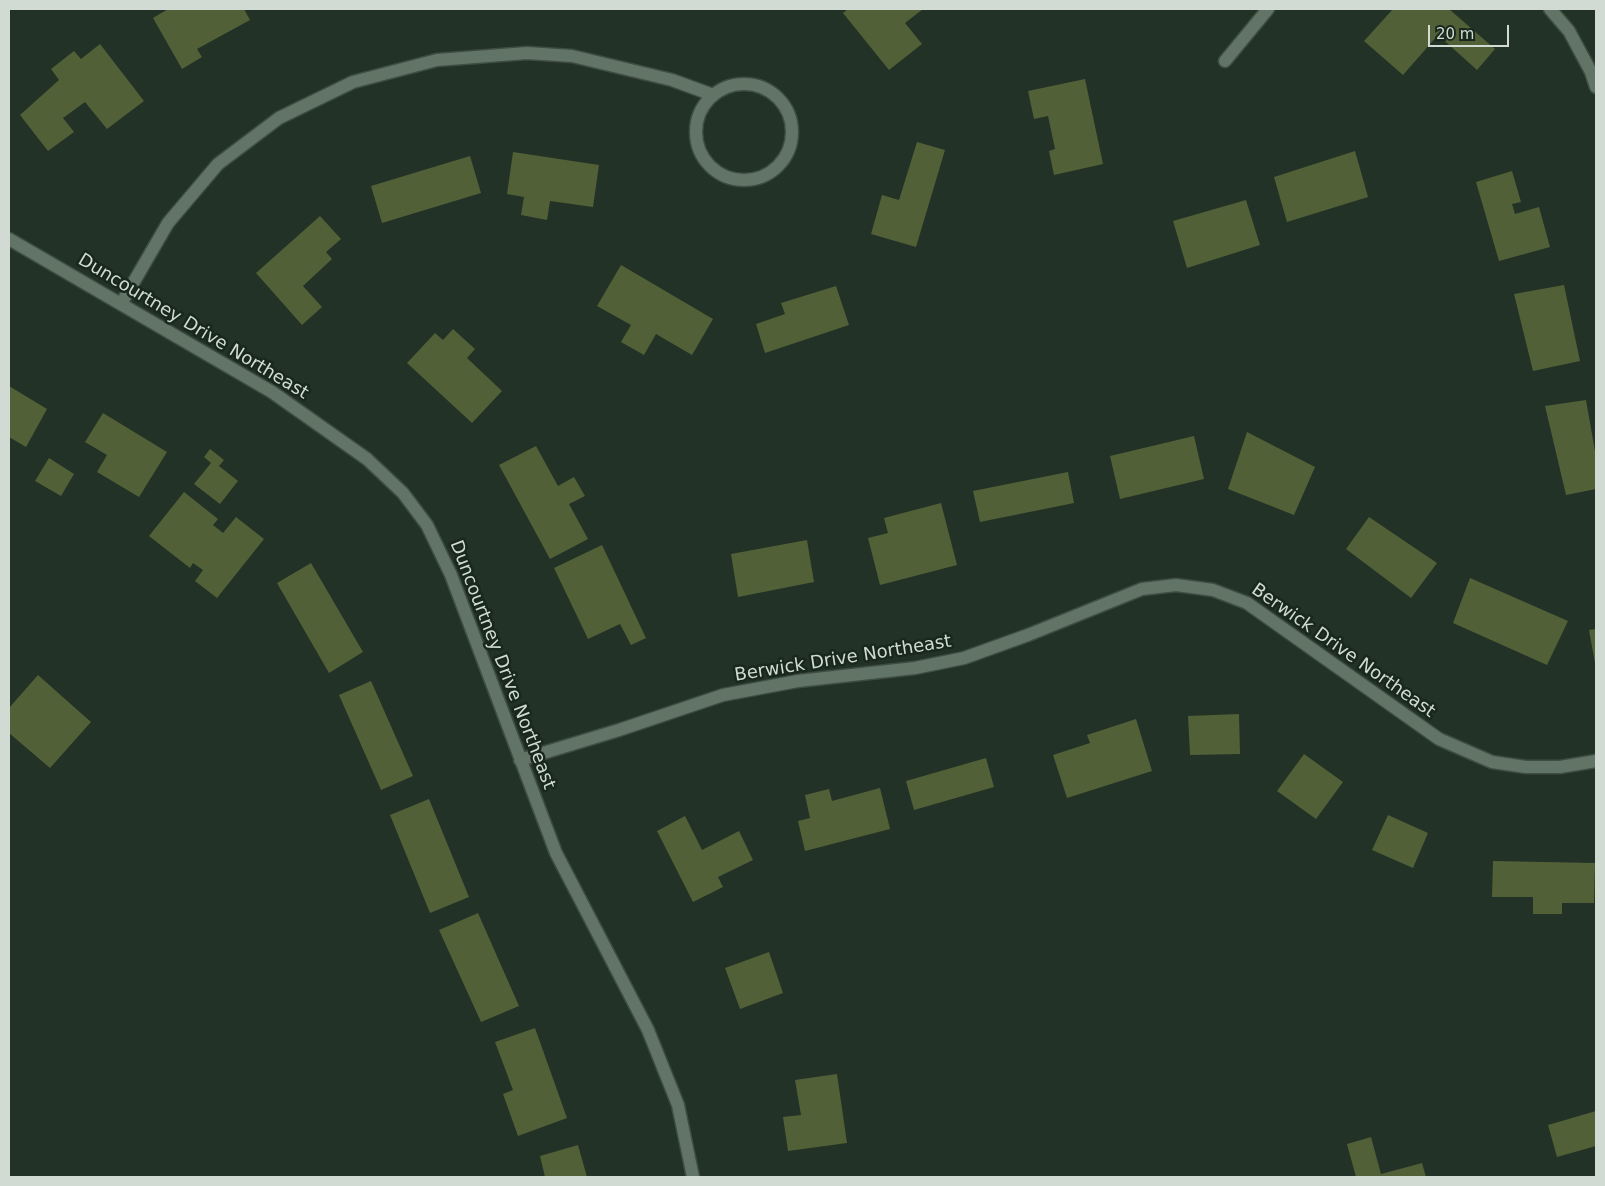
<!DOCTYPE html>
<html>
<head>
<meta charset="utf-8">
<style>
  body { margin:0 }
  #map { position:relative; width:1605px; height:1186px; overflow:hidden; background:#223226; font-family:"DejaVu Sans",sans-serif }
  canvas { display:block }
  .frame { position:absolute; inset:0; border:10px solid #d1dbd3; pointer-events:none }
  .scale { position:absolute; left:1428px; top:25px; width:81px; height:22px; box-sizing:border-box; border:2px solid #d1dbd3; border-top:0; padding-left:6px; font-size:15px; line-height:18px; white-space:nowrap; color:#d1dbd3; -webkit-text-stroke:4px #19281c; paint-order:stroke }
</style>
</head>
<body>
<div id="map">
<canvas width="1605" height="1186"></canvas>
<div class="frame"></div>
<div class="scale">20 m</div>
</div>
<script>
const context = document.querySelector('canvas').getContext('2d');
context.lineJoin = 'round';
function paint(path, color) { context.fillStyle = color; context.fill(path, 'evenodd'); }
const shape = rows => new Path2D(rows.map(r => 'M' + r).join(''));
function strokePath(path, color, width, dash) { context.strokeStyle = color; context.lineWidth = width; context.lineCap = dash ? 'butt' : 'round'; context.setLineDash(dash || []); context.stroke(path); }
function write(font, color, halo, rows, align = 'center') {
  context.font = font + ' "DejaVu Sans",sans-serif'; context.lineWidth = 5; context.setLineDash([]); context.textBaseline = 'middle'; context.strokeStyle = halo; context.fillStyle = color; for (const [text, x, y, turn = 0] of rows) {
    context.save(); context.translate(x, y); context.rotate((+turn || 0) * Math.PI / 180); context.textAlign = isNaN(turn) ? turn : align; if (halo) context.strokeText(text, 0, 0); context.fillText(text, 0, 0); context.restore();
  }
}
const building = shape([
  [168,9,244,9,250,20,197,49,202,57,182,69,153,18],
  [848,9,923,9,905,23,922,44,889,70,843,13],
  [1393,9,1449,9,1495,49,1477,70,1438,35,1403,75,1364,41],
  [100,44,144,101,107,129,85,102,63,118,74,132,48,151,20,115,59,80,51,69,74,51,81,59],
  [1085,79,1103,164,1054,175,1049,151,1055,149,1048,116,1034,119,1028,91],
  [917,142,945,150,916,247,871,234,882,195,899,200],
  [1355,151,1368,197,1287,222,1274,177],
  [513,152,599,165,593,207,550,201,547,220,521,215,524,197,507,194],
  [470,156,481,193,382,223,371,186],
  [1512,171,1521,202,1512,204,1515,214,1539,207,1550,247,1499,261,1476,182],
  [1246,200,1260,245,1187,268,1173,221],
  [320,216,341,239,326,252,332,259,303,286,322,307,302,325,256,273],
  [621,265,713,319,692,355,656,334,644,355,621,342,631,325,597,306],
  [1564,285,1580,361,1533,371,1514,294],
  [836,286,849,325,765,353,756,324,785,314,781,303],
  [453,329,475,349,467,358,502,391,472,423,407,363,435,333,443,340],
  [9,386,47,409,26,447,9,437],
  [1586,400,1596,457,1596,489,1566,495,1545,406],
  [103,413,167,452,139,497,97,472,107,455,85,442],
  [1247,432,1315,467,1294,515,1228,489],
  [1194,436,1204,479,1120,499,1110,456],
  [536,446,558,486,574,477,585,496,569,504,588,539,550,559,499,465],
  [210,449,224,460,219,466,238,481,220,504,194,484,211,463,204,457],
  [49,458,74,474,61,496,35,481],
  [1068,472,1074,503,980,522,973,491],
  [184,492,218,519,213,525,223,533,236,517,264,539,217,598,195,581,203,570,193,563,190,568,149,536],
  [941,503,957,565,880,585,868,538,888,533,884,518],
  [1369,517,1437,563,1411,598,1346,549],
  [807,540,814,582,738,597,731,554],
  [602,545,646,638,631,645,620,624,588,639,554,568],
  [311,563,363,652,329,673,277,583],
  [1470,578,1568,621,1547,665,1453,623],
  [1596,629,1596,663,1595,663,1589,630],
  [38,675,91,722,50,768,9,733,9,708],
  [371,681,413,776,381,790,339,695],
  [1239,714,1240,754,1190,755,1188,716],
  [1136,719,1152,771,1067,798,1053,755,1090,743,1087,735],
  [1304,754,1343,782,1316,819,1277,791],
  [986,758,994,787,914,810,906,781],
  [880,788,890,829,805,851,798,821,810,818,805,795,829,789,832,801],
  [429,799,469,897,430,913,390,815],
  [1388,815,1428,833,1413,868,1372,850],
  [685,816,702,850,739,831,753,860,718,877,723,887,693,902,657,831],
  [1493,861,1595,863,1594,903,1562,903,1562,914,1533,914,1533,897,1492,897],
  [478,913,519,1006,481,1022,439,930],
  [769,952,783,993,740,1009,725,968],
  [535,1028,567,1118,518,1136,503,1094,513,1090,495,1042],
  [837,1074,847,1143,788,1151,783,1117,801,1115,795,1080],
  [1596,1111,1596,1146,1557,1157,1548,1125],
  [1371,1137,1381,1174,1422,1163,1426,1177,1356,1177,1347,1144],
  [578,1145,587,1177,545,1177,540,1156]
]);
const minor = shape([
  [1550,9,1569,31,1591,72,1596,87],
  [1225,61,1268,9],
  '696 132a48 48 0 1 1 96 0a48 48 0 1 1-96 0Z',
  [9,239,272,392,367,459,403,493,427,525,451,575,556,853,648,1030,678,1105,693,1177],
  [121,304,168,223,218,164,279,118,353,82,437,60,527,53,572,56,672,80,713,95],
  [520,760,619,730,723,695,798,681,915,668,964,658,1028,635,1142,589,1176,585,1213,590,1247,603,1439,739,1492,762,1526,767,1560,767,1596,761]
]);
const streetNames = [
  ["Duncourtney Drive Northeast",193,327,31],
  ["Berwick Drive Northeast",1343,651,35],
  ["Berwick Drive Northeast",843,659,-9],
  ["Duncourtney Drive Northeast",502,665,69]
];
paint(building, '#526037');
strokePath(minor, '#3e4c42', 15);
strokePath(minor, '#627465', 12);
write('18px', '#d1dbd3', '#19281c', streetNames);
</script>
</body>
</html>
